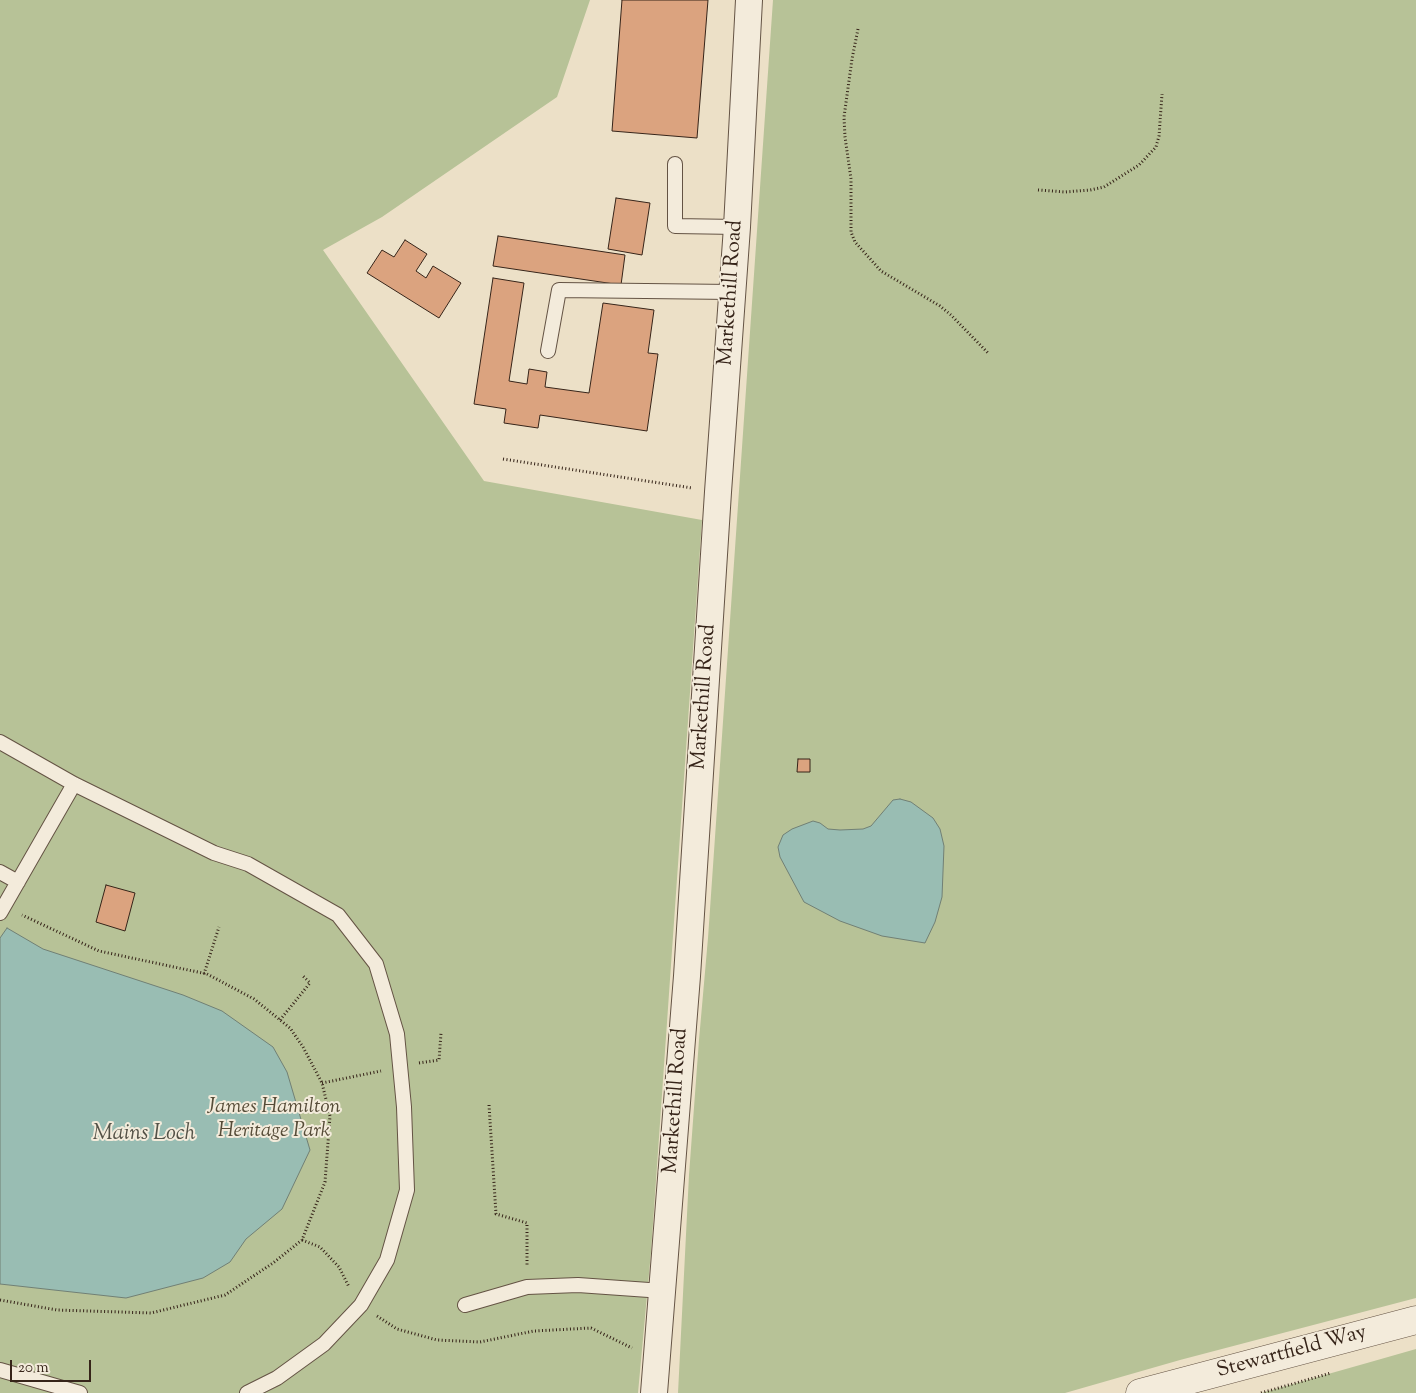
<!DOCTYPE html>
<html>
<head>
<meta charset="utf-8">
<style>
  body { margin:0 }
  #map { position:relative; width:1416px; height:1393px; overflow:hidden; background:#ece0c7; font-family:"Sorts Mill Goudy",serif }
  canvas { display:block }
  .scale { position:absolute; left:10px; top:1360px; width:81px; height:22px; box-sizing:border-box; border:2px solid #362419; border-top:0; padding-left:6px; font-size:15px; line-height:18px; white-space:nowrap; color:#362419; -webkit-text-stroke:4px #f3ebdb; paint-order:stroke }
</style>
</head>
<body>
<div id="map">
<canvas width="1416" height="1393"></canvas>
<div class="scale">20 m</div>
</div>
<script>
const context = document.querySelector('canvas').getContext('2d');
context.lineJoin = 'round';
function paint(path, color) { context.fillStyle = color; context.fill(path, 'evenodd'); }
const shape = rows => new Path2D(rows.map(r => 'M' + r).join(''));
function strokePath(path, color, width, dash) { context.strokeStyle = color; context.lineWidth = width; context.lineCap = dash ? 'butt' : 'round'; context.setLineDash(dash || []); context.stroke(path); }
function write(font, color, halo, rows, align = 'center') {
  context.font = font + ' "Sorts Mill Goudy",serif'; context.lineWidth = 4; context.setLineDash([]); context.textBaseline = 'middle'; context.strokeStyle = halo; context.fillStyle = color; for (const [text, x, y, turn = 0] of rows) {
    context.save(); context.translate(x, y); context.rotate((+turn || 0) * Math.PI / 180); context.textAlign = isNaN(turn) ? turn : align; if (halo) context.strokeText(text, 0, 0); context.fillText(text, 0, 0); context.restore();
  }
}
const green = shape([
  [0,0,590,0,557,97,382,217,323,250,484,481,702,520,651,1252,638,1393,0,1393],
  [773,0,1416,0,1416,1298,1180,1360,1065,1393,678,1393,689,1175,699,1040,708,938],
  [1416,1349,1416,1393,1261,1393,1367,1363]
]);
const water = shape([
  [900,799,911,802,933,818,940,829,944,846,942,897,935,922,925,943,882,936,840,921,804,902,780,857,778,847,783,835,792,829,813,821,820,823,828,829,840,830,863,829,871,826,893,800,900,799],
  [7,928,43,949,183,995,222,1011,273,1047,287,1072,310,1150,282,1209,246,1239,230,1262,203,1278,126,1298,0,1284,0,938,7,928]
]);
const building = shape([
  [622,0,708,0,697,138,612,131,622,0],
  [616,198,650,203,642,255,608,249,616,198],
  [498,236,625,255,621,285,493,266,498,236],
  [405,240,427,254,416,271,426,278,433,266,461,283,439,318,367,273,382,250,394,257,405,240],
  [493,278,524,283,509,381,527,384,529,369,547,372,545,387,589,393,603,303,654,310,648,353,658,354,647,431,540,415,538,428,504,423,506,409,474,404,493,278],
  [798,759,810,759,810,772,797,772,798,759],
  [106,885,135,893,125,931,96,922,106,885]
]);
const path = shape([
  [858,29,852,59,844,117,845,137,851,179,851,232,855,242,881,271,940,306,951,315,989,354],
  [1038,190,1065,192,1090,190,1104,187,1139,165,1156,147,1159,136,1162,94],
  [503,459,692,488],
  [204,974,219,927],
  [280,1020,310,983,303,976],
  [419,1063,439,1060,441,1033],
  [322,1083,381,1071],
  [489,1105,496,1214,527,1223,527,1267],
  [302,1240,320,1247,339,1267,349,1287],
  [0,1300,57,1310,151,1313,225,1295,273,1263,302,1240,325,1182,330,1116,322,1083,303,1047,290,1028,254,999,207,974,99,951,22,915],
  [377,1316,397,1329,437,1340,480,1342,534,1331,591,1328,632,1348],
  [1261,1393,1331,1373]
]);
const service = shape([
  [675,164,675,226,737,227],
  [548,351,559,290,732,292],
  [0,742,74,784,214,853,248,864,338,915,376,964,397,1034,404,1107,407,1190,387,1260,361,1305,324,1344,277,1378,247,1393],
  [0,872,18,882],
  [0,913,74,784],
  [465,1305,527,1287,578,1285,663,1291],
  [0,1370,80,1393]
]);
const minor = shape([
  [654,1393,687,976,718,492,737,227,749,0]
]);
const tertiary = shape([
  [1140,1393,1416,1320]
]);
const streetNames = [
  ["Markethill Road",732,293,-86],
  ["Markethill Road",705,697,-86],
  ["Markethill Road",677,1101,-86],
  ["Stewartfield Way",1292,1353,-15]
];
const parkNames = [
  ["James Hamilton",274,1108],
  ["Heritage Park",274,1132]
];
const waterNames = [
  ["Mains Loch",144,1135]
];
paint(green, '#b7c297');
paint(water, '#99bdb3');
strokePath(water, '#718075', 1);
paint(building, '#dba37f');
strokePath(building, '#362419', 1);
strokePath(service, '#645344', 16);
strokePath(minor, '#645344', 28);
strokePath(tertiary, '#645344', 29);
strokePath(path, '#362419', 3, [1, 2.5]);
strokePath(service, '#f3ebdb', 14);
strokePath(minor, '#f3ebdb', 26);
strokePath(tertiary, '#f3ebdb', 28);
write('21px', '#362419', '#f3ebdb', streetNames);
write('italic 21px', '#564c38', '#f3ebdb', parkNames);
write('italic 22px', '#545247', '#f3ebdb', waterNames);
</script>
</body>
</html>
